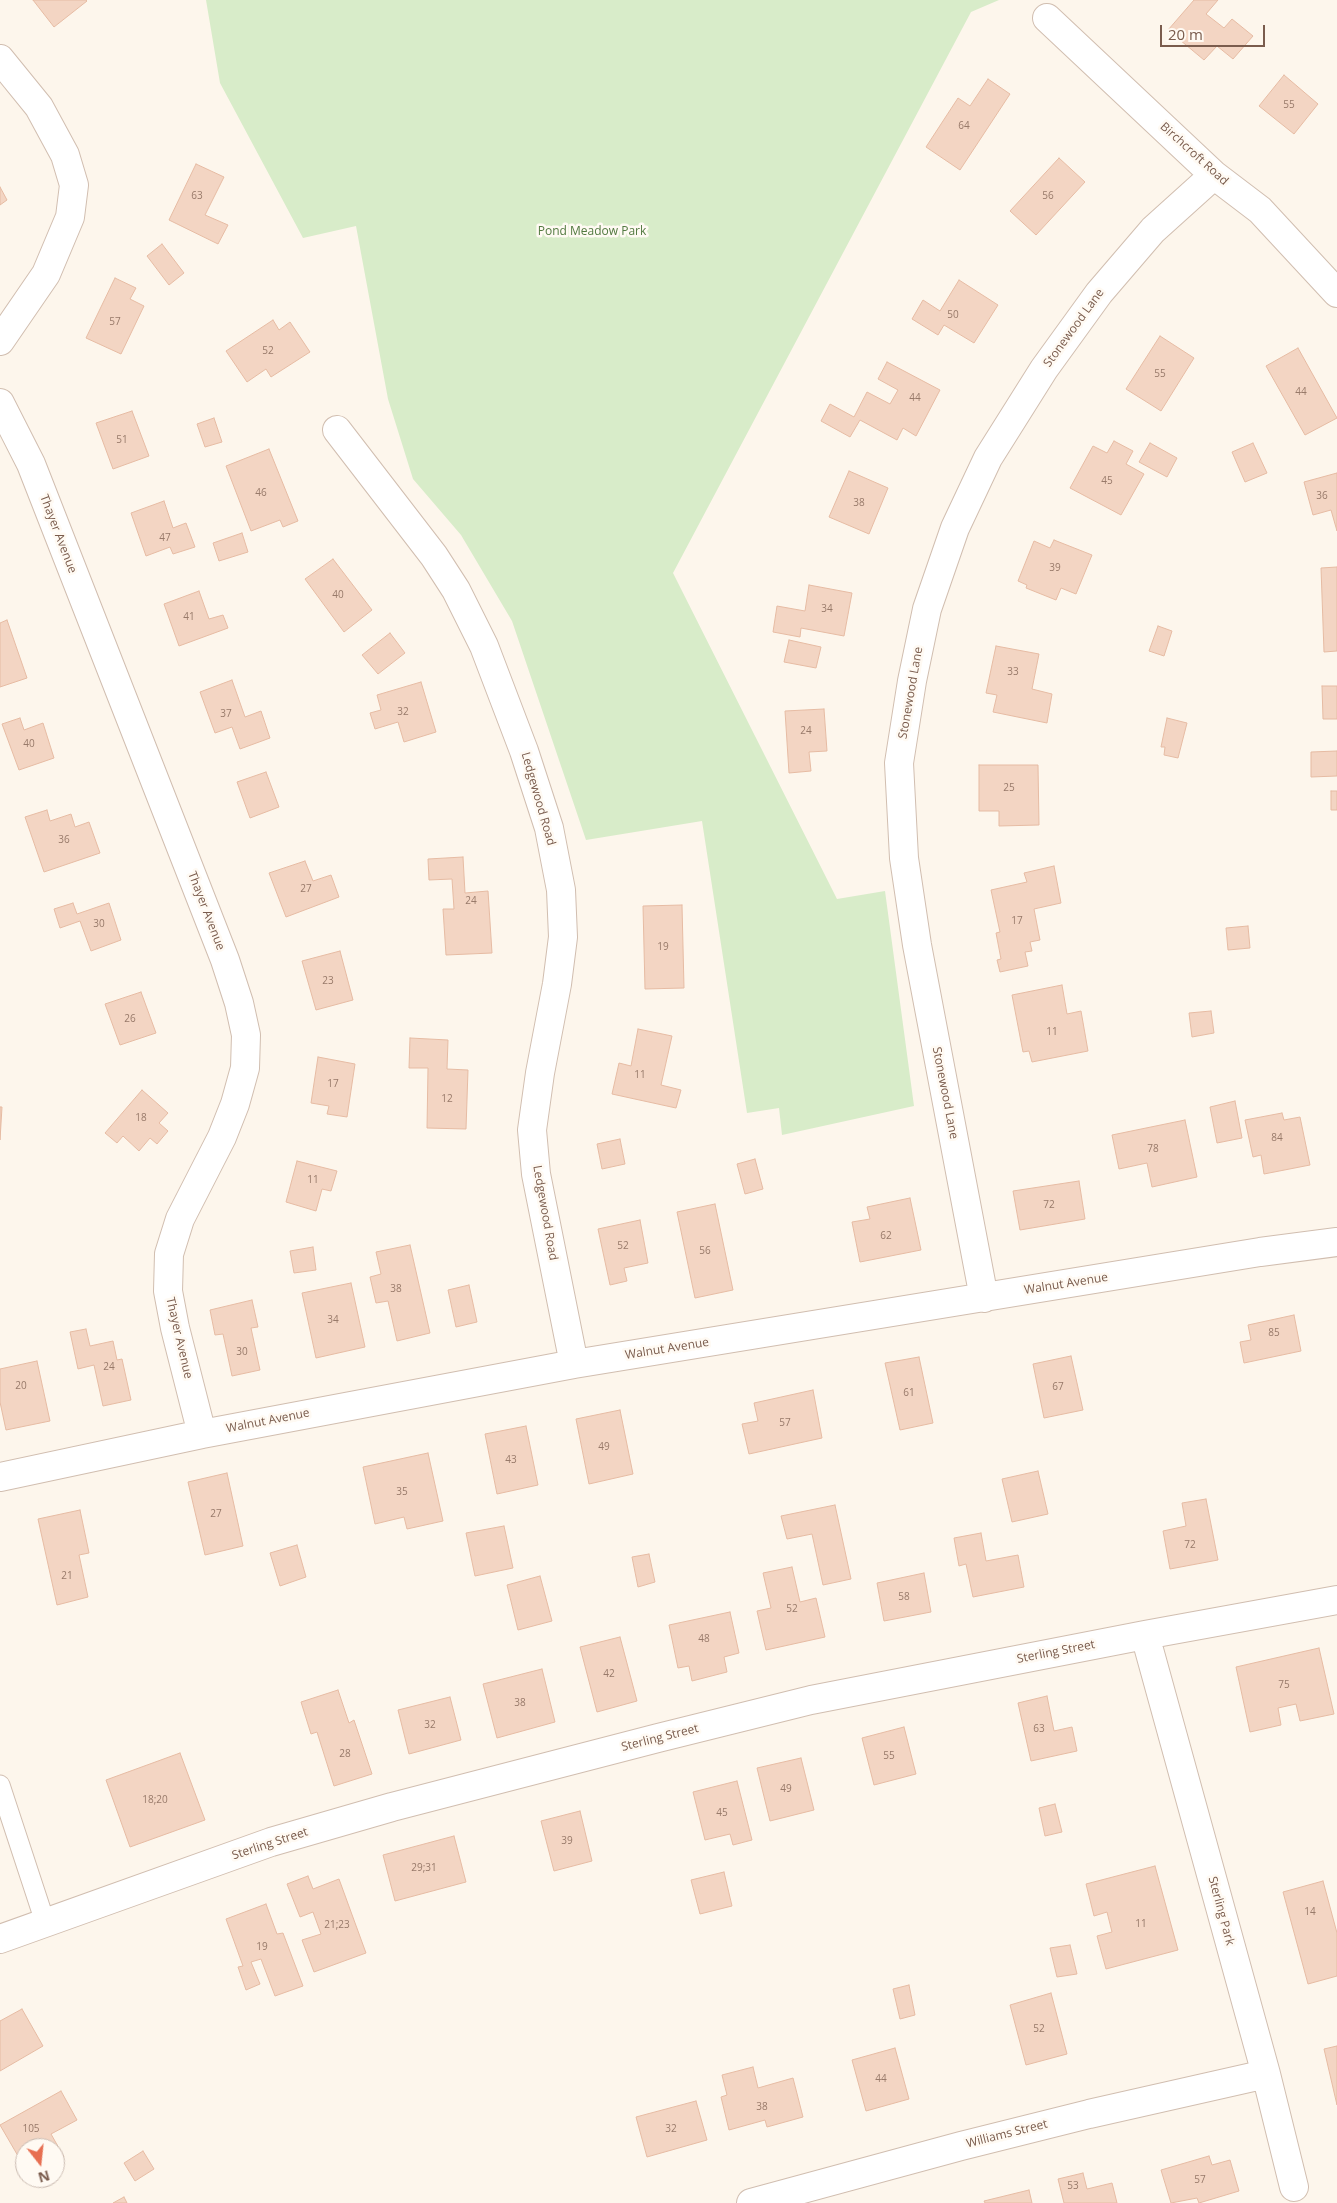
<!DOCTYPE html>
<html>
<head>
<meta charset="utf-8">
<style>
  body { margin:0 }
  #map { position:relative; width:1337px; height:2203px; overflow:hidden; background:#fdf6ec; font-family:"Open Sans",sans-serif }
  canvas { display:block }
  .north { position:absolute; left:15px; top:2138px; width:50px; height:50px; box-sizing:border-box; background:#fffaf3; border:1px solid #cabbb1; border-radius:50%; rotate:164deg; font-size:14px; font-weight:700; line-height:20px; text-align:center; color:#7a5c4d }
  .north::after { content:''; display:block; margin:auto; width:18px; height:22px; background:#e76f51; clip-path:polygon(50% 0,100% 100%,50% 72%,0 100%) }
  .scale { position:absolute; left:1160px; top:25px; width:105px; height:22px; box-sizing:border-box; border:2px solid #7a5c4d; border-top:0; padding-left:6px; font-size:15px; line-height:18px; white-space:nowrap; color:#7a5c4d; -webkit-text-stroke:4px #fffaf3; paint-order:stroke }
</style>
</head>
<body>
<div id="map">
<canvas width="1337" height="2203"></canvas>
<div class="north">N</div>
<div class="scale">20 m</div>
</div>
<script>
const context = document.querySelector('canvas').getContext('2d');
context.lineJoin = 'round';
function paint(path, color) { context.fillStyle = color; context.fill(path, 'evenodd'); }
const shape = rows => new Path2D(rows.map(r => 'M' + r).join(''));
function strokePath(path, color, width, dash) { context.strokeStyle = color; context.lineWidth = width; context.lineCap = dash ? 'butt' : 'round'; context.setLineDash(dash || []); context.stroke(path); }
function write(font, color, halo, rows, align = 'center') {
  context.font = font + ' "Open Sans",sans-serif'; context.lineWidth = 5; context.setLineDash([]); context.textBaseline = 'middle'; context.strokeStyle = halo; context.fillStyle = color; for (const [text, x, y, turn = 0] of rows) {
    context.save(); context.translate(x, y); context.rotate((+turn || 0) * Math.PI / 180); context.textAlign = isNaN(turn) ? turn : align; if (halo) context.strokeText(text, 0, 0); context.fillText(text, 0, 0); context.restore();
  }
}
const green = shape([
  [206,0,999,0,971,12,673,573,837,899,885,891,914,1106,782,1135,779,1108,747,1113,702,821,586,840,512,621,461,535,413,479,388,399,356,226,303,238,220,83]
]);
const building = shape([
  [33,0,86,0,87,1,54,27,33,0],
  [1194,0,1218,0,1206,14,1224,28,1232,19,1253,36,1233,59,1217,46,1204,60,1168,30,1194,0],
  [1284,75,1318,104,1294,134,1259,106,1284,75],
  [988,79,1010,94,960,170,926,147,958,98,970,106,988,79],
  [1059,158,1085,182,1036,235,1010,211,1059,158],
  [196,164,224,177,205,215,228,225,218,244,169,220,196,164],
  [0,187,7,200,0,205,0,187],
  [162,244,184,273,169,285,147,256,162,244],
  [115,278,136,288,130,299,144,306,121,354,86,338,115,278],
  [959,280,998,305,974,343,944,325,938,335,912,319,923,300,940,311,959,280],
  [273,320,279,330,290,322,310,352,271,377,266,369,247,382,226,351,273,320],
  [1160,336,1194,358,1161,411,1126,389,1160,336],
  [1298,348,1337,418,1305,435,1266,366,1298,348],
  [887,362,940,390,916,436,903,428,897,440,860,420,850,437,821,421,830,404,854,417,867,392,890,404,898,390,878,379,887,362],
  [132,411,149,456,113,469,96,423,132,411],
  [214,418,222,442,205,447,197,424,214,418],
  [1114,441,1133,451,1126,464,1144,474,1121,515,1070,488,1093,446,1107,453,1114,441],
  [1150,443,1177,458,1167,477,1139,462,1150,443],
  [1253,443,1267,473,1245,482,1232,452,1253,443],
  [269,449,298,521,283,527,280,520,251,531,226,466,269,449],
  [849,471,888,488,869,534,829,517,849,471],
  [1337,473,1337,531,1331,510,1313,515,1304,482,1337,473],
  [164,501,173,528,186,523,195,547,173,554,170,547,146,556,131,513,164,501],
  [242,533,248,552,219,561,213,543,242,533],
  [1054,540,1092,555,1076,594,1061,588,1056,600,1026,588,1027,585,1018,581,1034,541,1050,548,1054,540],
  [333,559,372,610,344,632,305,579,333,559],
  [1337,567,1337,651,1324,652,1321,568,1337,567],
  [809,585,852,593,844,636,801,628,800,637,773,632,777,606,805,611,809,585],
  [199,591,209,619,223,615,228,628,179,646,164,604,199,591],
  [7,620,27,678,0,687,0,623,7,620],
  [1158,626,1172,631,1164,656,1149,651,1158,626],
  [390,633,405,653,378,674,362,655,390,633],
  [789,640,821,647,816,668,784,662,789,640],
  [996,646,1039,654,1032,689,1052,694,1047,723,993,712,997,695,986,693,996,646],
  [232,680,245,717,261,711,270,738,240,749,232,727,215,733,200,692,232,680],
  [421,682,436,732,404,742,398,722,375,729,370,713,381,710,377,695,421,682],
  [1322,686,1337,686,1337,719,1323,719,1322,686],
  [824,709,827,751,809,752,811,771,789,773,785,711,824,709],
  [20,718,24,730,43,723,54,758,19,770,2,724,20,718],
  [1167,718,1187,723,1178,758,1164,755,1165,747,1161,747,1167,718],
  [1337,751,1337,776,1311,777,1311,752,1337,751],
  [979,765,1038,765,1039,825,999,826,999,811,979,811,979,765],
  [266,772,279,807,250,818,237,782,266,772],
  [1331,791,1337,791,1337,810,1331,810,1331,791],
  [47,810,50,821,71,814,75,827,89,822,100,853,44,872,25,817,47,810],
  [463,857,465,893,488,891,492,953,446,955,443,909,454,909,452,879,429,880,428,859,463,857],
  [305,861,313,881,331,875,339,897,286,917,269,873,305,861],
  [1054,866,1061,903,1034,909,1040,940,1030,942,1032,951,1025,952,1028,966,1000,972,997,960,1001,959,996,933,1000,932,991,890,1027,882,1024,873,1054,866],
  [73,903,77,914,109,903,121,940,91,951,80,921,60,928,54,909,73,903],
  [682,905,684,988,645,989,643,906,682,905],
  [1248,926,1250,948,1228,950,1226,928,1248,926],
  [340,951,353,1000,316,1010,302,961,340,951],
  [1062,985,1067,1014,1081,1011,1088,1051,1032,1062,1029,1051,1023,1052,1012,995,1062,985],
  [141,992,156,1033,120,1045,105,1004,141,992],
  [1211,1011,1214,1033,1192,1037,1189,1013,1211,1011],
  [638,1029,672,1036,661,1085,681,1090,676,1108,612,1094,619,1063,631,1066,638,1029],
  [410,1038,448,1040,447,1069,468,1070,466,1129,427,1128,428,1068,409,1068,410,1038],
  [318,1057,355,1064,347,1117,327,1114,329,1106,311,1103,318,1057],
  [142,1090,168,1113,159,1123,168,1131,157,1144,150,1138,139,1151,123,1136,117,1143,105,1133,142,1090],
  [1235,1101,1242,1138,1217,1143,1210,1107,1235,1101],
  [0,1107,2,1107,0,1140,0,1107],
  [1282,1113,1284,1120,1300,1117,1310,1165,1264,1174,1261,1155,1253,1157,1245,1120,1282,1113],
  [1185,1120,1197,1177,1152,1187,1147,1163,1119,1169,1112,1135,1185,1120],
  [620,1139,625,1164,602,1169,597,1144,620,1139],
  [755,1159,763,1189,745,1194,737,1164,755,1159],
  [297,1161,337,1171,331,1191,322,1189,316,1211,286,1202,297,1161],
  [1079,1181,1085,1219,1020,1230,1013,1191,1079,1181],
  [910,1198,921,1250,860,1262,852,1222,870,1219,867,1207,910,1198],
  [715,1204,733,1290,695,1298,677,1212,715,1204],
  [640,1220,648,1263,624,1268,627,1281,610,1285,598,1229,640,1220],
  [410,1245,430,1333,397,1341,388,1301,376,1303,370,1277,381,1274,376,1252,410,1245],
  [313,1247,316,1270,294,1273,290,1251,313,1247],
  [351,1283,365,1347,316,1358,302,1293,351,1283],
  [469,1285,477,1322,456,1327,448,1290,469,1285],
  [252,1300,258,1327,251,1328,260,1370,232,1376,223,1334,215,1335,210,1310,252,1300],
  [1294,1315,1301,1351,1244,1363,1240,1342,1251,1340,1248,1325,1294,1315],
  [86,1329,90,1346,113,1341,117,1360,122,1359,131,1400,103,1406,94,1365,78,1369,70,1332,86,1329],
  [1071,1356,1083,1410,1044,1418,1033,1364,1071,1356],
  [919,1357,933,1423,900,1430,885,1363,919,1357],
  [37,1361,50,1421,6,1430,0,1402,0,1369,37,1361],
  [813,1390,822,1438,749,1454,742,1424,758,1421,754,1403,813,1390],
  [620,1410,633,1474,589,1484,576,1419,620,1410],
  [526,1426,538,1485,497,1494,485,1434,526,1426],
  [428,1453,443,1521,407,1529,404,1517,375,1524,363,1467,428,1453],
  [1038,1471,1048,1514,1012,1522,1002,1479,1038,1471],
  [227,1473,243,1546,205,1555,188,1482,227,1473],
  [1206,1499,1218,1560,1170,1569,1163,1531,1186,1526,1182,1503,1206,1499],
  [835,1505,851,1579,823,1585,812,1534,787,1539,781,1516,835,1505],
  [80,1510,89,1553,79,1555,88,1597,57,1605,38,1519,80,1510],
  [504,1526,513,1568,475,1576,466,1533,504,1526],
  [981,1533,986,1561,1018,1555,1024,1587,973,1597,966,1564,959,1566,954,1538,981,1533],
  [297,1545,306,1577,280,1586,270,1553,297,1545],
  [649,1554,655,1582,638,1587,632,1557,649,1554],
  [792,1567,800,1602,816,1598,825,1637,766,1650,757,1611,771,1608,763,1573,792,1567],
  [924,1573,931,1612,884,1621,877,1583,924,1573],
  [540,1576,552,1621,518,1630,507,1585,540,1576],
  [730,1612,739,1653,724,1657,727,1672,692,1681,689,1666,678,1668,669,1625,730,1612],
  [620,1637,637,1701,597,1712,580,1647,620,1637],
  [1319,1648,1334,1714,1300,1721,1296,1704,1278,1708,1281,1725,1250,1732,1236,1667,1319,1648],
  [542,1669,555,1722,497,1738,483,1684,542,1669],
  [338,1690,349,1723,354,1720,372,1774,334,1786,317,1732,311,1734,301,1702,338,1690],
  [1047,1696,1054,1731,1072,1727,1077,1751,1031,1761,1018,1703,1047,1696],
  [450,1697,461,1740,409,1754,398,1710,450,1697],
  [904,1727,916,1774,874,1785,862,1738,904,1727],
  [180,1753,205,1820,130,1847,106,1780,180,1753],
  [801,1758,814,1810,770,1821,757,1768,801,1758],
  [737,1781,752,1840,733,1845,730,1834,705,1840,693,1792,737,1781],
  [1055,1804,1062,1832,1045,1836,1039,1808,1055,1804],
  [580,1811,592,1861,554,1871,541,1821,580,1811],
  [454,1836,466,1882,395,1901,383,1855,454,1836],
  [1155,1866,1178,1950,1106,1969,1097,1936,1112,1932,1107,1912,1094,1916,1086,1884,1155,1866],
  [724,1872,732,1906,700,1914,691,1880,724,1872],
  [308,1876,313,1889,339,1879,366,1953,314,1972,302,1940,321,1934,313,1912,300,1917,287,1884,308,1876],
  [1323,1881,1337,1933,1337,1976,1308,1984,1283,1892,1323,1881],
  [266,1904,277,1934,283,1933,303,1986,275,1996,261,1959,251,1962,260,1984,246,1990,238,1967,243,1966,226,1919,266,1904],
  [1070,1945,1077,1974,1057,1977,1050,1948,1070,1945],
  [909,1985,915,2015,900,2019,893,1989,909,1985],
  [1051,1993,1067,2054,1026,2065,1010,2005,1051,1993],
  [22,2009,43,2046,0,2071,0,2021,22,2009],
  [1337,2046,1337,2105,1324,2049,1337,2046],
  [895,2048,909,2099,866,2111,852,2060,895,2048],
  [753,2067,758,2088,793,2078,803,2117,767,2127,765,2120,729,2130,721,2097,727,2095,722,2075,753,2067],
  [61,2091,77,2120,51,2134,64,2157,55,2162,55,2148,25,2148,25,2168,0,2125,61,2091],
  [696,2101,707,2140,647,2157,636,2117,696,2101],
  [143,2151,154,2169,135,2181,124,2163,143,2151],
  [1209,2156,1212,2165,1230,2160,1239,2191,1199,2203,1197,2198,1171,2203,1161,2170,1209,2156],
  [1083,2173,1087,2189,1112,2183,1117,2203,1064,2203,1058,2179,1083,2173],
  [1029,2190,1032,2203,985,2203,984,2201,1029,2190],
  [124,2197,127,2203,113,2203,124,2197]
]);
const lane = shape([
  [0,1785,45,1922]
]);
const street = shape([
  [1047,18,1214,175,1260,210,1337,293],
  [0,59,39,107,65,155,74,185,70,217,46,274,0,341],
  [0,403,31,464,225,960,239,1003,246,1035,245,1068,235,1104,222,1137,180,1219,169,1254,168,1291,175,1328,202,1434],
  [337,430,434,556,456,590,484,646,524,751,549,828,561,890,563,937,557,984,540,1073,532,1130,536,1174,574,1364],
  [984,1298,917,945,904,858,899,763,912,681,927,609,955,528,988,458,1044,369,1099,293,1153,230,1214,175],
  [0,1477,202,1434,574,1364,1260,1252,1337,1242],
  [1145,1635,1266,2074,1294,2187],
  [0,1939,271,1842,392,1807,658,1738,811,1700,1145,1635,1337,1600],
  [751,2203,961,2146,1089,2114,1266,2074]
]);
const numberNames = [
  ["55",1289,105],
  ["64",964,126],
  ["63",197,196],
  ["56",1048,196],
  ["50",953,315],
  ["57",115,322],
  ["52",268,351],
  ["55",1160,374],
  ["44",1301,392],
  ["44",915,398],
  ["51",122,440],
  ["45",1107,481],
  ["46",261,493],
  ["36",1322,496],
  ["38",859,503],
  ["47",165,538],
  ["39",1055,568],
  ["40",338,595],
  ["34",827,609],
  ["41",189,617],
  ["33",1013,672],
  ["32",403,712],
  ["37",226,714],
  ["24",806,731],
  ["40",29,744],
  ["25",1009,788],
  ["36",64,840],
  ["27",306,889],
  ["24",471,901],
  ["17",1017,921],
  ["30",99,924],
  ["19",663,947],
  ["23",328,981],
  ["26",130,1019],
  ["11",1052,1032],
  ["11",640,1075],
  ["17",333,1084],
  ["12",447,1099],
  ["18",141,1118],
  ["84",1277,1138],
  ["78",1153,1149],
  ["11",313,1180],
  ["72",1049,1205],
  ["62",886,1236],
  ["52",623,1246],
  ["56",705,1251],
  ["38",396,1289],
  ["34",333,1320],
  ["85",1274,1333],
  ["30",242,1352],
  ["24",109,1367],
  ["20",21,1386],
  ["67",1058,1387],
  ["61",909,1393],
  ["57",785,1423],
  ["49",604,1447],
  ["43",511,1460],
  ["35",402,1492],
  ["27",216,1514],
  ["72",1190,1545],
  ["21",67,1576],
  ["58",904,1597],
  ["52",792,1609],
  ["48",704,1639],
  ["42",609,1674],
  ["75",1284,1685],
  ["38",520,1703],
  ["32",430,1725],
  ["63",1039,1729],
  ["28",345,1754],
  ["55",889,1756],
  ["49",786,1789],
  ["18;20",155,1800],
  ["45",722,1813],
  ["39",567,1841],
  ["29;31",424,1868],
  ["14",1310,1912],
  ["11",1141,1924],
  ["21;23",337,1925],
  ["19",262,1947],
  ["52",1039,2029],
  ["44",881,2079],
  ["38",762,2107],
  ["105",31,2129],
  ["32",671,2129],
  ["57",1200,2180],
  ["53",1073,2186]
];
const streetNames = [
  ["Birchcroft Road",1194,154,42],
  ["Stonewood Lane",1074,328,-54],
  ["Thayer Avenue",58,534,69],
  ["Stonewood Lane",911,693,-80],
  ["Ledgewood Road",538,799,74],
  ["Thayer Avenue",206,911,69],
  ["Stonewood Lane",945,1093,79],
  ["Ledgewood Road",545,1213,80],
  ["Walnut Avenue",1066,1284,-9],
  ["Thayer Avenue",179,1338,77],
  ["Walnut Avenue",667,1349,-9],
  ["Walnut Avenue",268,1421,-11],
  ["Sterling Street",1056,1652,-11],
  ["Sterling Street",660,1738,-14],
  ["Sterling Street",270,1844,-18],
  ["Sterling Park",1221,1911,75],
  ["Williams Street",1007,2134,-14]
];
const parkNames = [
  ["Pond Meadow Park",592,232]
];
paint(green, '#d8ecc9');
paint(building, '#f3d5c3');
strokePath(building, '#e6bba3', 1);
strokePath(lane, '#d1beb0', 21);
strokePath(street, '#d1beb0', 30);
strokePath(lane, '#fff', 19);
strokePath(street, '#fff', 28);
write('10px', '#987a6a', null, numberNames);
write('12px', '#7a5c4d', '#fffaf3', streetNames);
write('12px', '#537a41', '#fffaf3', parkNames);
</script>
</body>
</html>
